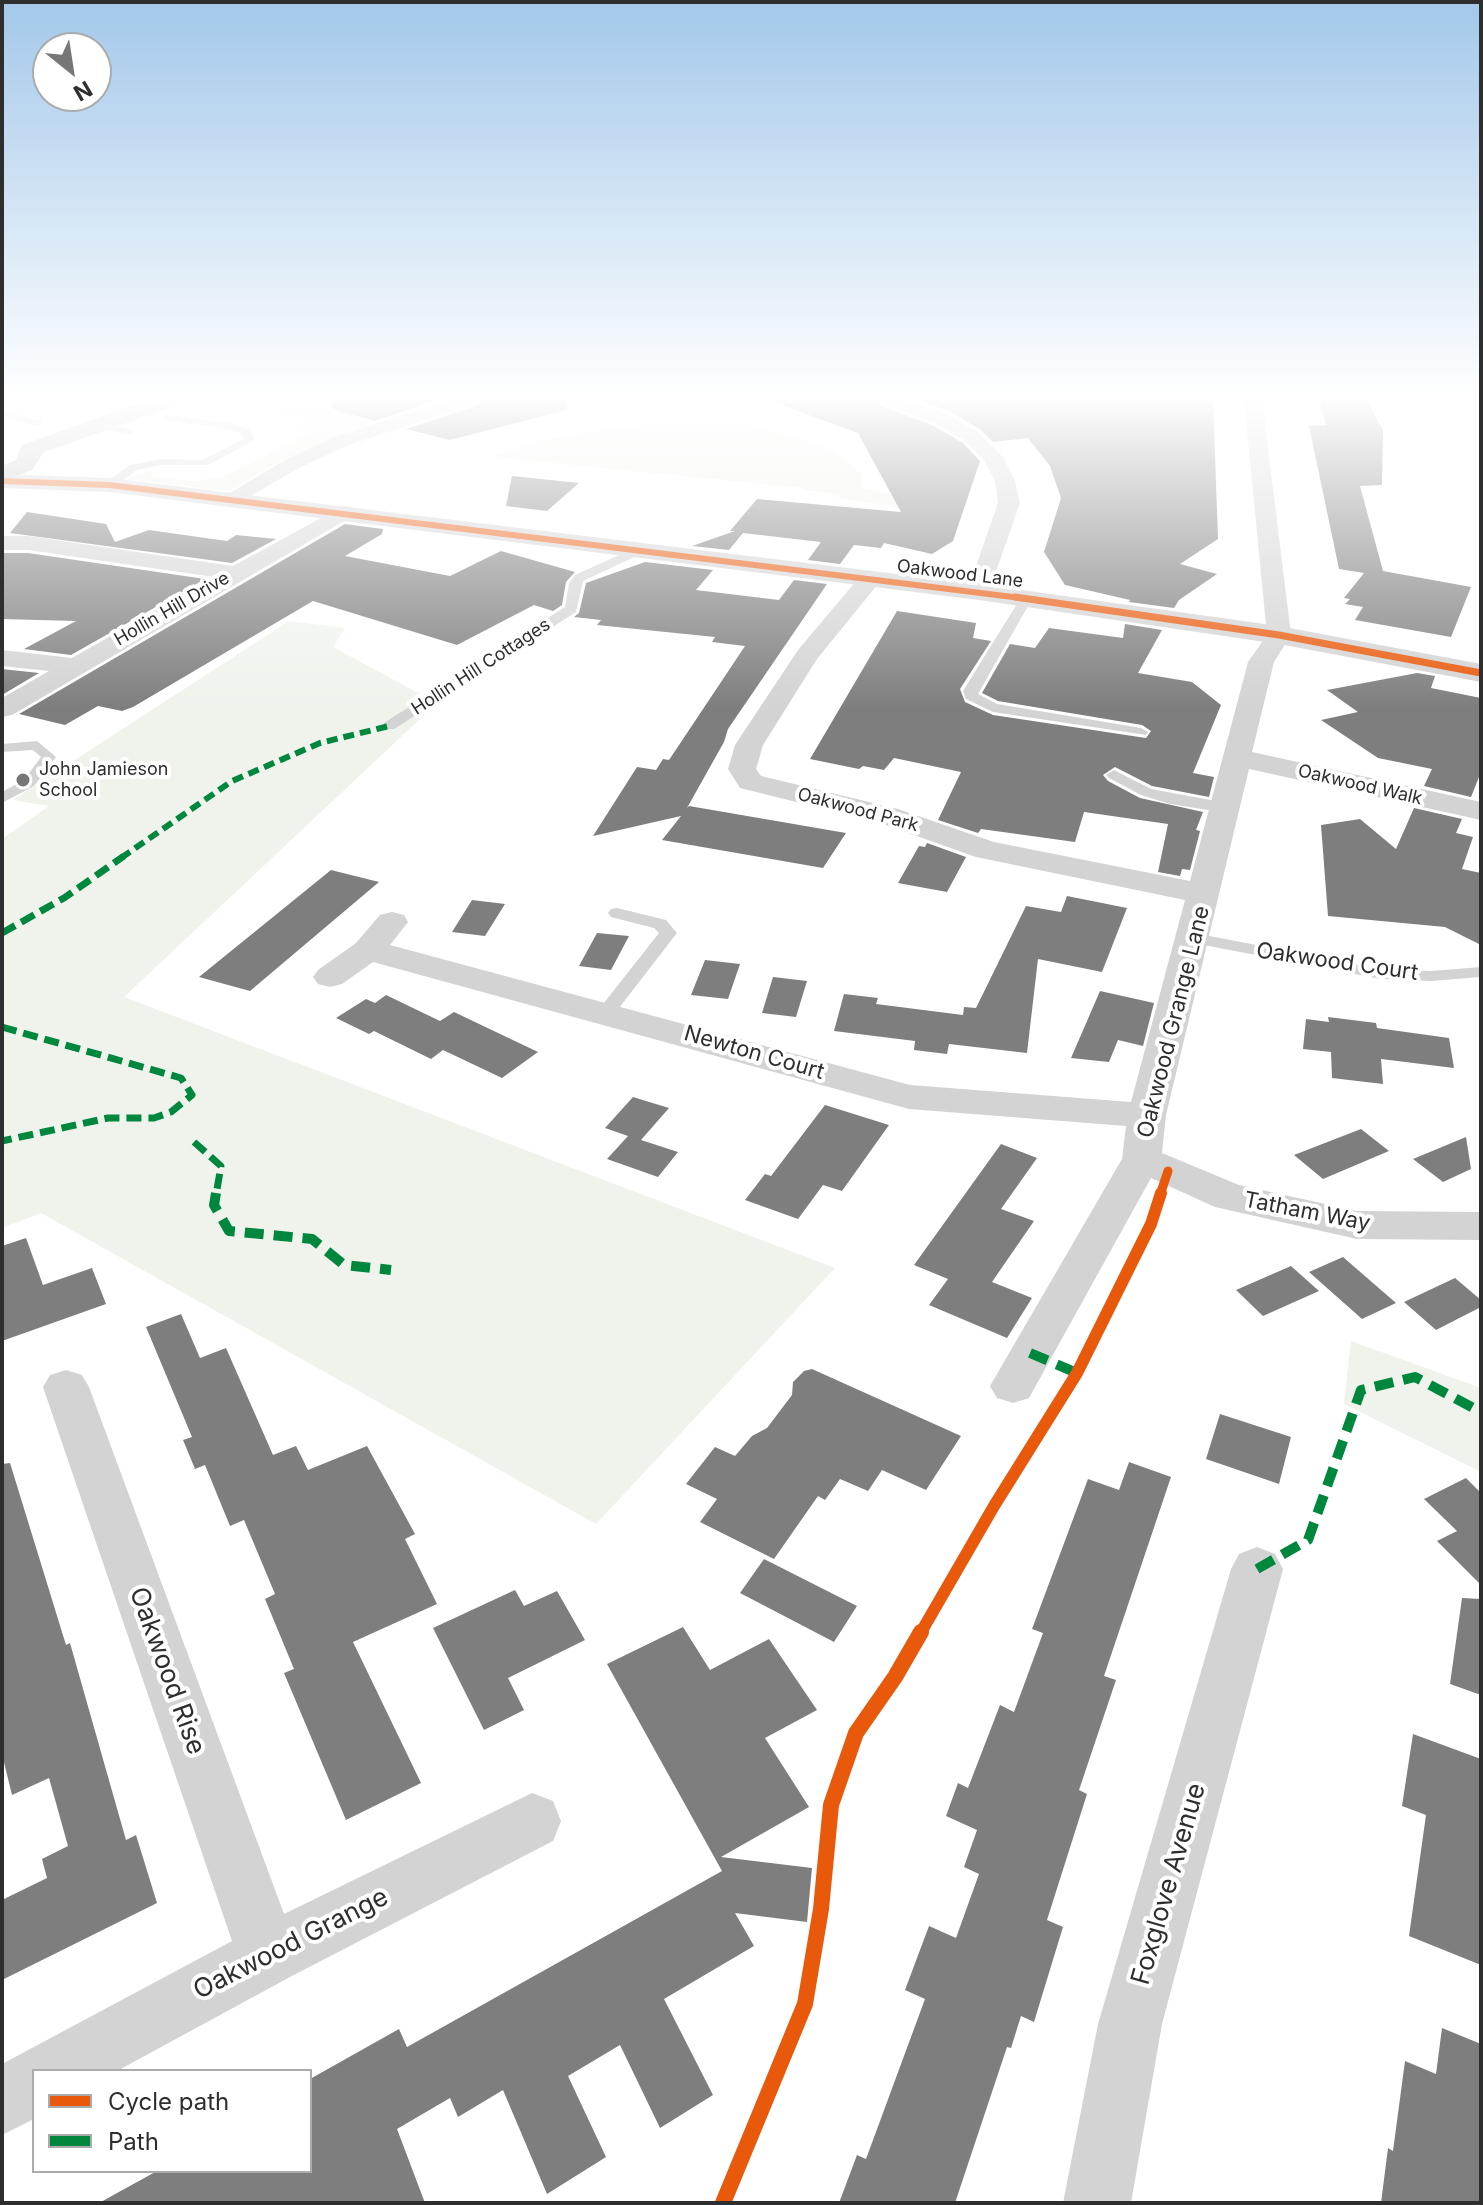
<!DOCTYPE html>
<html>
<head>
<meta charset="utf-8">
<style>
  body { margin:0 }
  #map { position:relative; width:1483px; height:2205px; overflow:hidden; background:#fff; font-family:Inter,sans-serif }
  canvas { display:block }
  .frame { position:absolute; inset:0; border:4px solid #2e2e2e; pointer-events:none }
  .legend { position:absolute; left:32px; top:2069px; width:280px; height:104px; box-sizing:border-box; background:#fff; border:2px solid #ababab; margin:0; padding:10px 14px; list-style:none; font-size:24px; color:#2e2e2e }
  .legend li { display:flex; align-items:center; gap:16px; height:40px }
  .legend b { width:40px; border:2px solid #ababab }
  .north { position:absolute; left:32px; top:32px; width:80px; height:80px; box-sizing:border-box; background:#fff; border:2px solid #ababab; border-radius:50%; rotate:150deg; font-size:22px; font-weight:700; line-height:32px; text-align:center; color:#2e2e2e }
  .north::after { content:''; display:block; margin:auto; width:28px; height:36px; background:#777; clip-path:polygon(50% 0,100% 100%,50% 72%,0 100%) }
</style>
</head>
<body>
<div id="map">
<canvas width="1483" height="2205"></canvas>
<div class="frame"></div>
<ul class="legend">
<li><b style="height:10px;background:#e8590c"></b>Cycle path</li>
<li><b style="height:10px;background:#00873e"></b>Path</li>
</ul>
<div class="north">N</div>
</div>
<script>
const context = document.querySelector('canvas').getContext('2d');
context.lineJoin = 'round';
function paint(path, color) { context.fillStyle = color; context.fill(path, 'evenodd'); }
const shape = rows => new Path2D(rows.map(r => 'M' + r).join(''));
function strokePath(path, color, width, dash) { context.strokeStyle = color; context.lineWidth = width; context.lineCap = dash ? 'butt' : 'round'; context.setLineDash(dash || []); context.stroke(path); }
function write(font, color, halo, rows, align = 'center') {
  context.font = font + ' Inter,sans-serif'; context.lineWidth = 8; context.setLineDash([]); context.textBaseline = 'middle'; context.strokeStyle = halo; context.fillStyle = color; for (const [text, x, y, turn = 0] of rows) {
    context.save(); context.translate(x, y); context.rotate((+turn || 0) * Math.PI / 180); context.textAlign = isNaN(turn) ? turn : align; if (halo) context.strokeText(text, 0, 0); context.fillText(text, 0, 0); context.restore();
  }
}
const green = shape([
  [223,399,283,399,377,419,271,466,229,491,127,479,149,471,153,473,149,476,200,482,210,477,221,478,310,433,293,427,307,419],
  [723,421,763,428,807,440,835,452,863,475,860,488,904,497,900,507,838,498,840,494,802,490,803,488,493,457,530,443,591,431,654,424],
  [289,621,345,628,333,647,437,703,124,997,835,1268,596,1524,41,1213,2,1228,2,839,49,806,13,800],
  [1351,1341,1481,1388,1481,1472,1344,1404]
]);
const building = shape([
  [333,399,440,399,375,421,332,409],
  [481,399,566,399,567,410,450,440,406,429,476,406],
  [777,399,876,399,881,406,932,425,963,443,980,461,953,541,932,554,884,543,881,548,854,545,840,564,808,560,821,542,743,533,729,550,692,546,735,531,730,531,757,499,901,512,858,433,776,403],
  [915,399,1213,399,1218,539,1180,564,1217,574,1179,600,1174,608,1129,602,1130,600,1065,585,1044,552,1061,498,1050,466,1028,438,993,442,981,430,949,411],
  [1319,399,1366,399,1383,430,1382,485,1360,486,1383,571,1471,587,1451,637,1355,620,1363,607,1345,604,1350,599,1344,598,1364,573,1339,569,1309,426,1326,425],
  [512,476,579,483,547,511,506,506],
  [27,512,106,524,115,542,149,530,227,541,236,535,276,539,232,563,10,533],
  [345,524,383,529,382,534,345,556,450,576,501,551,575,572,566,582,562,605,553,611,534,605,457,645,313,601,133,707,122,711,98,706,65,725,19,714],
  [2,553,28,553,205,579,71,655,24,649,76,621,2,619],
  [645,562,713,570,696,590,779,600,794,580,827,584,728,729,724,742,687,808,689,806,846,833,823,868,662,840,681,816,593,836,637,767,656,770,663,759,669,760,745,646,712,642,715,637,597,625,601,620,574,617,579,613,586,583],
  [897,611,976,623,973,638,991,641,960,689,965,702,993,715,1146,738,1151,731,1142,725,998,701,982,693,1010,644,1035,648,1049,628,1123,638,1125,624,1162,630,1138,673,1192,682,1221,705,1193,773,1214,777,1209,797,1152,786,1115,767,1103,775,1108,781,1140,798,1203,812,1196,830,1200,831,1190,870,1182,869,1180,876,1158,872,1168,824,1084,812,1075,842,981,829,978,833,938,820,961,772,894,758,884,770,863,766,859,769,810,759],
  [2,669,39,673,2,695],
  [1417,673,1435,676,1431,688,1481,698,1481,772,1471,797,1424,786,1432,769,1378,758,1321,720,1358,712,1327,690],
  [1414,808,1462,819,1456,833,1473,837,1462,869,1481,873,1481,945,1445,927,1328,916,1321,825,1360,819,1396,849],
  [927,843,966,857,947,892,898,883,919,846,925,847],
  [331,870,379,882,250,991,199,977],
  [1067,896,1127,908,1102,972,1038,959,1027,1053,949,1044,947,1054,914,1050,915,1041,834,1031,844,994,878,998,876,1004,963,1015,964,1007,976,1008,1026,906,1061,912],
  [472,900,505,904,485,936,452,932],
  [597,933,629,936,611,970,579,966],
  [705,960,740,964,728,999,691,995],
  [773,977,807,981,796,1017,762,1013],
  [1100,991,1154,1003,1143,1046,1118,1040,1109,1062,1071,1058],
  [386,995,440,1021,454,1012,538,1052,502,1078,443,1050,431,1059,374,1031,369,1034,336,1018,366,999,375,1003],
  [1328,1017,1376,1023,1377,1028,1449,1038,1454,1068,1381,1059,1383,1084,1332,1078,1331,1052,1303,1049,1306,1019,1329,1022],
  [633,1097,669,1108,641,1140,678,1152,658,1177,607,1159,628,1136,605,1128],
  [825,1105,889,1125,842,1191,823,1185,798,1219,745,1200,765,1174,771,1176],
  [1361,1129,1389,1151,1323,1179,1294,1155],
  [1466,1137,1471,1169,1443,1182,1413,1159],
  [1001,1144,1037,1158,1001,1209,1034,1221,992,1282,1032,1298,1007,1338,929,1305,948,1279,914,1265],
  [26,1238,43,1285,92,1268,106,1304,2,1341,2,1246],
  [1343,1257,1396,1303,1362,1319,1309,1272],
  [1291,1266,1319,1291,1263,1316,1236,1290],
  [1455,1278,1481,1300,1481,1307,1436,1330,1404,1302],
  [181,1314,200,1358,226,1348,273,1455,296,1446,308,1470,367,1446,415,1534,405,1539,437,1604,353,1642,421,1783,346,1820,284,1673,294,1669,265,1599,275,1594,244,1520,230,1526,205,1465,195,1469,183,1440,192,1437,146,1327],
  [812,1369,961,1436,926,1490,882,1470,868,1491,840,1479,825,1500,818,1496,774,1559,700,1522,717,1499,686,1484,715,1447,735,1456,752,1436,767,1428,792,1395,793,1382,804,1371],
  [1220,1414,1291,1437,1279,1484,1206,1459],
  [1129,1462,1171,1477,1104,1676,1116,1680,1079,1790,1087,1794,1047,1920,1063,1927,1034,2022,1021,2016,1011,2048,1007,2047,955,2203,839,2203,857,2155,866,2159,925,1999,905,1990,929,1926,956,1938,979,1874,964,1867,977,1830,946,1816,958,1783,968,1788,1000,1705,1014,1712,1043,1633,1032,1629,1088,1479,1119,1490],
  [10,1463,66,1645,70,1643,126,1840,136,1835,157,1903,2,1980,2,1900,47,1878,42,1859,68,1846,49,1778,12,1795,2,1754,2,1464],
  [1466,1478,1481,1493,1481,1585,1437,1541,1457,1531,1424,1499],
  [764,1559,857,1606,834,1642,740,1593],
  [515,1590,524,1606,557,1591,585,1640,508,1678,524,1710,484,1730,433,1628],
  [1462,1598,1481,1599,1481,1695,1450,1684],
  [683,1627,710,1670,769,1639,817,1710,765,1738,809,1807,721,1857,812,1868,807,1922,735,1913,754,1946,664,1999,713,2095,660,2128,620,2045,568,2076,606,2157,547,2194,503,2090,458,2117,450,2098,397,2129,425,2203,99,2203,157,2171,310,2171,310,2079,399,2029,407,2047,722,1871,607,1664],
  [1413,1734,1481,1759,1481,1965,1409,1936,1426,1815,1402,1806],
  [1442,2028,1481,2044,1481,2203,1381,2203,1388,2148,1393,2151,1405,2061,1436,2074]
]);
const service = shape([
  [2,410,41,421,42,423,37,426,2,416,2,410],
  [167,415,230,423,249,429,255,440,208,465,162,465,137,470,113,487,105,487,105,483,130,465,162,459,202,460,244,439,241,433,225,428,163,420,167,415],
  [98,422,132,430,133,432,128,435,94,427,93,425,98,422],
  [639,546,643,547,643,553,583,581,576,612,394,729,384,729,384,723,565,607,569,583,575,575,639,546],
  [1026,595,1032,599,978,694,997,704,1141,728,1148,732,1146,735,993,712,966,699,963,691,1020,599,1026,595],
  [37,741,56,757,34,786,2,803,2,792,24,780,41,757,33,750,2,752,2,744,37,741],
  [1114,770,1151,789,1227,803,1235,808,1227,813,1170,804,1141,795,1109,778,1106,775,1114,770],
  [617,908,666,920,677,933,612,1017,605,1019,596,1013,659,933,654,928,611,917,608,913,611,909,617,908],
  [1194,933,1381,969,1431,971,1481,967,1481,977,1431,981,1381,979,1188,942,1185,938,1188,934,1194,933]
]);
const minor = shape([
  [450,399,478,399,475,403,346,446,299,468,238,503,231,505,220,499,285,460,332,438,450,399],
  [879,399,906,399,947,414,979,433,1003,457,1015,481,1020,503,987,597,979,599,971,597,967,592,998,503,995,481,984,460,965,441,933,422,882,403,879,399],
  [1244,399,1262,399,1291,635,1274,662,1252,752,1481,802,1481,820,1249,769,1166,1115,1162,1153,1239,1185,1357,1211,1481,1212,1481,1240,1357,1239,1215,1207,1151,1178,1029,1398,1013,1403,997,1398,990,1386,1122,1159,1126,1126,909,1109,373,962,342,984,330,987,318,984,313,977,318,970,356,943,380,915,392,912,404,915,408,922,390,945,910,1085,1131,1102,1185,900,976,857,877,822,740,788,728,769,735,745,798,650,862,574,870,572,878,574,882,579,817,659,763,745,756,769,761,776,898,809,994,842,1190,881,1248,662,1267,635,1244,399],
  [343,506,351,507,354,512,351,517,12,715,2,717,2,698,49,671,2,666,2,650,72,658,214,577,28,550,2,550,2,536,28,536,233,566,343,506],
  [66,1370,82,1375,89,1387,284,1914,532,1793,553,1801,561,1821,553,1841,290,1977,117,2071,34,2071,34,2119,2,2135,2,2064,232,1941,43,1387,50,1375,66,1370],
  [1257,1547,1275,1554,1283,1569,1162,2024,1131,2203,1063,2203,1098,2024,1231,1569,1239,1554,1257,1547]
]);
const tertiary = shape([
  [2,474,109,478,979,584,1279,626,1481,664,1481,682,1279,644,979,600,109,492,2,488,2,474]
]);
const primary = shape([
  [151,399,183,399,180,404,44,452,32,470,2,482,2,466,16,460,22,445,151,399]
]);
const quietFar2 = shape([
  [121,858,232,781,320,743,389,726]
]);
const quietFar1 = shape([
  [2,933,64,898,124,856],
  [2,1027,181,1078,192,1095,171,1112,154,1118,108,1118,2,1141],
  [194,1142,221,1166,216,1195]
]);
const quiet = shape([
  [216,1193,214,1205,229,1231,312,1239,344,1265,391,1270],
  [1030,1353,1077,1373],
  [1257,1569,1308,1540,1361,1390,1415,1377,1481,1412]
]);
const cyclewayFar4 = shape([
  [2,481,109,485,1029,599]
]);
const cyclewayFar3 = shape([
  [1015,597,1279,635,1481,673]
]);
const cyclewayFar2 = shape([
  [1160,1195,1168,1171]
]);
const cyclewayFar1 = shape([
  [920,1634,994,1506,1077,1373,1151,1224,1161,1193]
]);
const cycleway = shape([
  [723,2203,805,2004,821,1909,831,1805,856,1733,895,1677,921,1632]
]);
const markers = [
  [23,780,8,"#777"]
];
const farStreetnames = [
  ["Oakwood Lane",960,574,7],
  ["Hollin Hill Drive",172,609,-30],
  ["Hollin Hill Cottages",481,667,-33],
  ["Oakwood Walk",1360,785,13],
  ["Oakwood Park",858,810,15]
];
const farPoinames = [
  ["John Jamieson",39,770],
  ["School",39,791]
];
const streetNames = [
  ["Oakwood Court",1337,962,8],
  ["Oakwood Grange Lane",1174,1022,-76],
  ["Newton Court",754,1053,16],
  ["Tatham Way",1307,1212,11]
];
const nearStreetnames = [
  ["Oakwood Rise",167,1671,70],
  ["Foxglove Avenue",1169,1884,-74],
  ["Oakwood Grange",291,1944,-27]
];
paint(green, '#f0f3ec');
paint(building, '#7e7e7e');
paint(service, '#d3d3d3');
paint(minor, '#d3d3d3');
paint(tertiary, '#d3d3d3');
paint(primary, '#c6c6c6');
strokePath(quietFar2, '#00873e', 6, [11, 6]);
strokePath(quietFar1, '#00873e', 7, [15, 7]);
strokePath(quiet, '#00873e', 10, [19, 10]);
strokePath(cyclewayFar4, '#e8590c', 6);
strokePath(cyclewayFar3, '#e8590c', 7);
strokePath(cyclewayFar2, '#e8590c', 9);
strokePath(cyclewayFar1, '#e8590c', 12);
strokePath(cycleway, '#e8590c', 16);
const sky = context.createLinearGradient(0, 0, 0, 708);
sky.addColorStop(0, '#a3c8ea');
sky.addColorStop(0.56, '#fff');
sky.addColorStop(1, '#ffffff00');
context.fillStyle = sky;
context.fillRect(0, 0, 1483, 708);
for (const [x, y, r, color] of markers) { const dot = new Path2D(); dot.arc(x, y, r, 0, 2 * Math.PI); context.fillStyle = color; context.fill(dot); strokePath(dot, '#fff', 3); }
write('18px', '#2e2e2e', '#fff', farStreetnames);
write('18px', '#2e2e2e', '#fff', farPoinames, 'left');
write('22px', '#2e2e2e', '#fff', streetNames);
write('26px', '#2e2e2e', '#fff', nearStreetnames);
</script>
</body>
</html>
